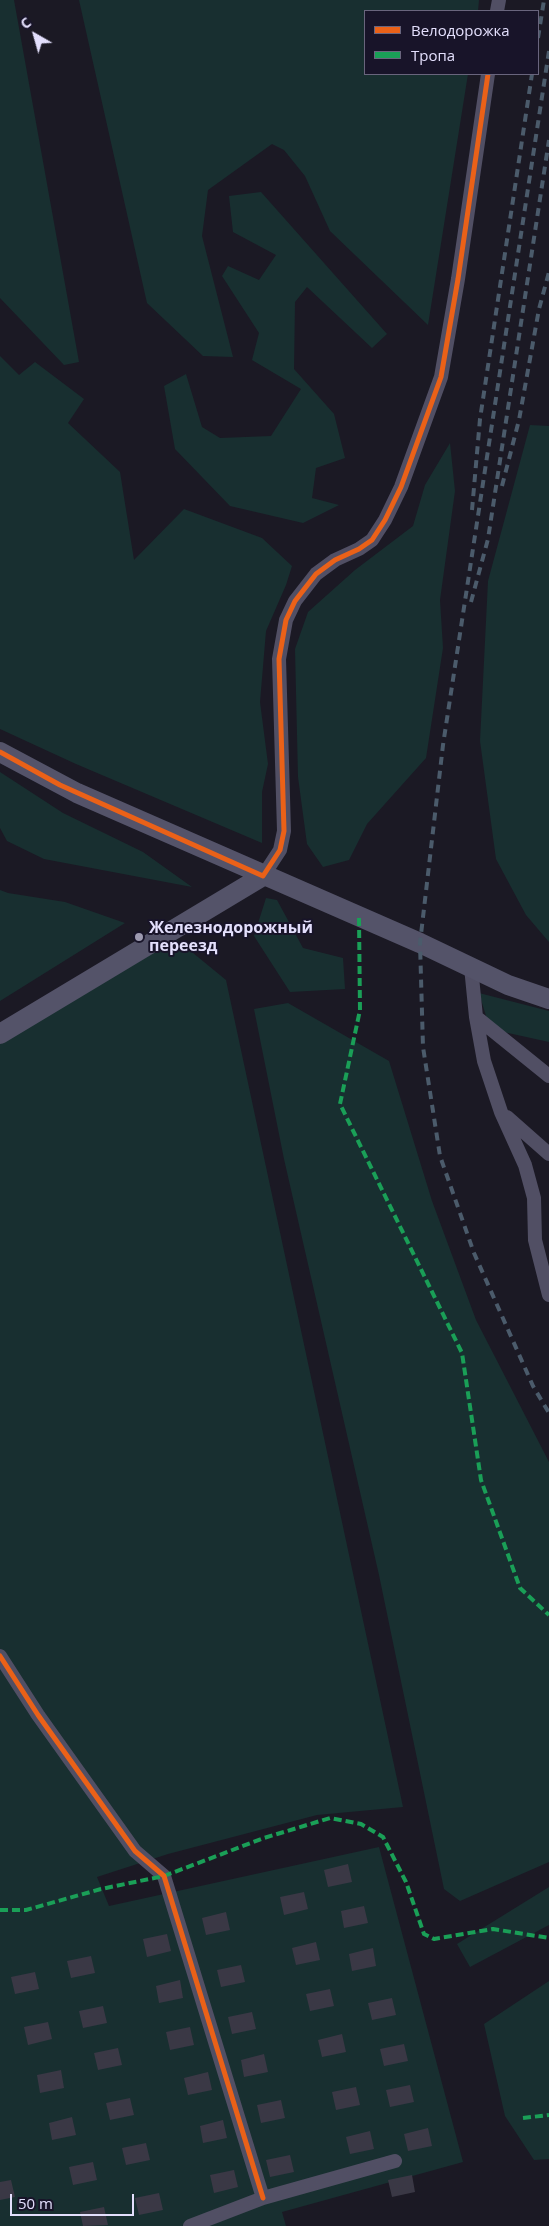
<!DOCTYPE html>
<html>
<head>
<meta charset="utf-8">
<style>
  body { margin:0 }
  #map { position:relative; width:549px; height:2226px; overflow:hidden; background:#1b1924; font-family:"Open Sans",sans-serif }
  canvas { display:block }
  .legend { position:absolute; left:364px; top:10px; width:175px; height:65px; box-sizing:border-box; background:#181429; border:1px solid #69657d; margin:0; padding:6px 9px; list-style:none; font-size:15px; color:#e3dffc }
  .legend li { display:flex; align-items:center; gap:10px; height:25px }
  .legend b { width:25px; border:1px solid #69657d }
  .north { position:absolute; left:10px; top:10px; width:50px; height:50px; -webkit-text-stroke:4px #181429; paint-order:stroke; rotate:322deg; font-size:14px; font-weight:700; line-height:20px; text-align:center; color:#e3dffc }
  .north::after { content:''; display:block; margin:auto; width:18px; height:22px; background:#e3dffc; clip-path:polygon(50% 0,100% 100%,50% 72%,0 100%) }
  .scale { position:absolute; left:10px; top:2194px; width:124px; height:22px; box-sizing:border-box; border:2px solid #e3dffc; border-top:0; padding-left:6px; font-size:15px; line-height:18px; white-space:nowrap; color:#e3dffc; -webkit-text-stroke:4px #181429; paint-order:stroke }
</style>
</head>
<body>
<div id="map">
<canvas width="549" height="2226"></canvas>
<ul class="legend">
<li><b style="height:6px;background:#ea6118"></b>Велодорожка</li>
<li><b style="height:6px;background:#1a9f57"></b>Тропа</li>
</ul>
<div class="north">С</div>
<div class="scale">50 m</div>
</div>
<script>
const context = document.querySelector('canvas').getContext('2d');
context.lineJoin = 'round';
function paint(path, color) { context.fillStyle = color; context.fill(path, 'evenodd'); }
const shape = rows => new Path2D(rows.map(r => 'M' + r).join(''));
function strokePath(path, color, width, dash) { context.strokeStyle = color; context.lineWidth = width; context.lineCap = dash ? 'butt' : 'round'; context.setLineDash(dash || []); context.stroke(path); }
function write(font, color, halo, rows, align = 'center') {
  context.font = font + ' "Open Sans",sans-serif'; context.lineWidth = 4; context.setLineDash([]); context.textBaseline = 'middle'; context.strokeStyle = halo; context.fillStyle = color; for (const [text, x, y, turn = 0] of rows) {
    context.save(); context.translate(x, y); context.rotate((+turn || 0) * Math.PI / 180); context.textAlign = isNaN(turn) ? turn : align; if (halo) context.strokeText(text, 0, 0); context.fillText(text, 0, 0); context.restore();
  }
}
const green = shape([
  [0,0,14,0,79,362,64,365,0,298],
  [79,0,479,0,478,11,365,11,365,74,468,74,428,325,330,231,305,176,284,150,272,144,208,190,202,236,233,357,203,356,147,303],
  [261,192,387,334,372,348,307,287,295,302,294,369,334,414,345,458,316,468,312,498,339,505,303,523,230,506,175,449,164,386,186,374,202,427,220,438,271,436,301,389,252,360,259,333,222,276,228,266,259,280,276,255,233,232,229,196],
  [0,356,19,375,35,362,84,399,68,423,120,472,134,560,184,509,262,538,292,566,286,585,266,631,260,702,268,764,262,792,262,843,76,764,0,729],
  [530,425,549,426,549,942,526,915,496,859,480,741,488,581],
  [450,443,455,491,440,600,443,648,426,758,367,824,349,860,323,867,307,844,298,777,295,649,308,612,355,570,413,526,425,485],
  [0,772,63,813,143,852,192,887,44,859,7,841,0,828],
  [0,890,8,893,65,902,125,923,0,1001],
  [266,898,277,900,303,948,343,958,345,989,290,992,254,936],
  [176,939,226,980,403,1807,317,1815,168,1854,97,1877,109,1906,379,1847,463,2162,282,2212,286,2226,0,2226,0,1044],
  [479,993,549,1011,549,1042,490,1029],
  [288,1003,389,1061,432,1201,476,1320,549,1462,549,1862,460,1901,444,1889,379,1575,284,1159,254,1009],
  [549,1887,549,1925,470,1967,457,1944],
  [549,1981,549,2159,534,2160,505,2116,484,2024]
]);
const building = shape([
  [348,1864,352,1882,328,1887,324,1870],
  [304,1892,308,1909,284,1915,280,1897],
  [364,1906,368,1923,344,1928,341,1911],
  [226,1912,230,1930,206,1935,202,1918],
  [167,1934,171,1951,147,1957,143,1939],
  [316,1942,320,1960,296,1965,292,1948],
  [373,1948,376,1966,352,1971,349,1954],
  [91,1956,95,1973,71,1978,67,1961],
  [241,1965,245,1982,221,1987,217,1970],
  [35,1972,39,1989,15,1994,11,1977],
  [180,1980,183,1998,159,2003,156,1986],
  [330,1989,334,2006,310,2011,306,1994],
  [392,1998,396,2015,372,2020,368,2003],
  [103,2006,107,2023,83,2028,79,2011],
  [252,2012,256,2029,232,2034,228,2017],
  [48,2022,52,2039,28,2045,24,2027],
  [190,2027,194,2045,170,2050,166,2032],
  [342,2034,346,2052,322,2057,318,2040],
  [404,2044,408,2061,384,2066,380,2049],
  [118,2048,122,2065,98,2070,94,2053],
  [264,2054,268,2072,244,2077,241,2060],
  [61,2070,64,2088,40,2093,37,2075],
  [208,2072,212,2090,188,2095,184,2078],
  [410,2085,414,2102,390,2107,386,2090],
  [356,2087,360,2105,336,2110,332,2092],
  [130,2098,134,2115,110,2120,106,2103],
  [281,2100,285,2118,261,2123,257,2105],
  [72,2117,76,2135,52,2140,49,2123],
  [223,2120,227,2138,203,2143,200,2126],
  [428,2128,432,2146,408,2151,404,2134],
  [370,2131,374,2149,350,2154,346,2137],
  [146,2143,150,2160,126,2165,122,2148],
  [290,2155,294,2172,270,2177,266,2160],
  [93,2162,97,2180,73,2185,69,2167],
  [234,2170,238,2187,214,2193,210,2175],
  [412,2175,415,2192,392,2197,388,2180],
  [11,2180,15,2197,0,2200,0,2182],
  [159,2193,163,2210,139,2215,135,2198],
  [104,2207,108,2225,83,2226,80,2212]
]);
const street = shape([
  [497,11,499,0],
  [263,876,280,850,284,831,279,659,286,620,295,601,316,574,335,560,359,549,372,540,385,520,401,487,441,377,458,279,488,74],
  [471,967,476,1017,484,1061,501,1112,525,1165,534,1198,535,1240,549,1295],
  [476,1017,549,1076],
  [507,1117,549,1154],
  [0,1656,38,1715,135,1851,164,1876,263,2198],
  [190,2226,263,2198,395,2161]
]);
const secondary = shape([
  [0,752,77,793,420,943,508,985,549,999],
  [0,1034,263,876]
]);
const rail = shape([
  [538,38,544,0],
  [549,51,443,745,420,943,423,1047,440,1156,474,1253,533,1386,549,1413],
  [502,486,519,420,539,309,549,272],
  [472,510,480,419,532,74],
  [471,602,488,539,549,140]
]);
const quiet = shape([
  [359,918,360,1010,340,1104,462,1353,481,1480,520,1588,549,1615],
  [0,1910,26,1910,101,1889,164,1876,264,1838,330,1818,361,1824,383,1837,406,1882,424,1934,434,1939,493,1929,549,1938],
  [523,2118,549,2115]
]);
const cycleway = shape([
  [0,752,60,785,263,876,280,850,284,831,279,659,286,620,295,601,316,574,335,560,359,549,372,540,385,520,401,487,441,377,458,279,488,74],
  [0,1656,38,1715,135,1851,164,1876,263,2198]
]);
const markers = [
  [139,937,5,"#9d9ab0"]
];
const poiNames = [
  ["Железнодорожный",149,928],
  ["переезд",149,946]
];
paint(green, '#182f30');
paint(building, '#3a3845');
strokePath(street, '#514f64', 14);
strokePath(secondary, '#545369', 20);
strokePath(rail, '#4b5b6b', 4, [8, 6]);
strokePath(quiet, '#1a9f57', 4, [8, 4]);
strokePath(cycleway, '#ea6118', 5);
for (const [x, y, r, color] of markers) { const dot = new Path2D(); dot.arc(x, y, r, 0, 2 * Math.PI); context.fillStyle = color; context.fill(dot); strokePath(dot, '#181429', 2); }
write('bold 16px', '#e3dffc', '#181429', poiNames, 'left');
</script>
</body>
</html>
